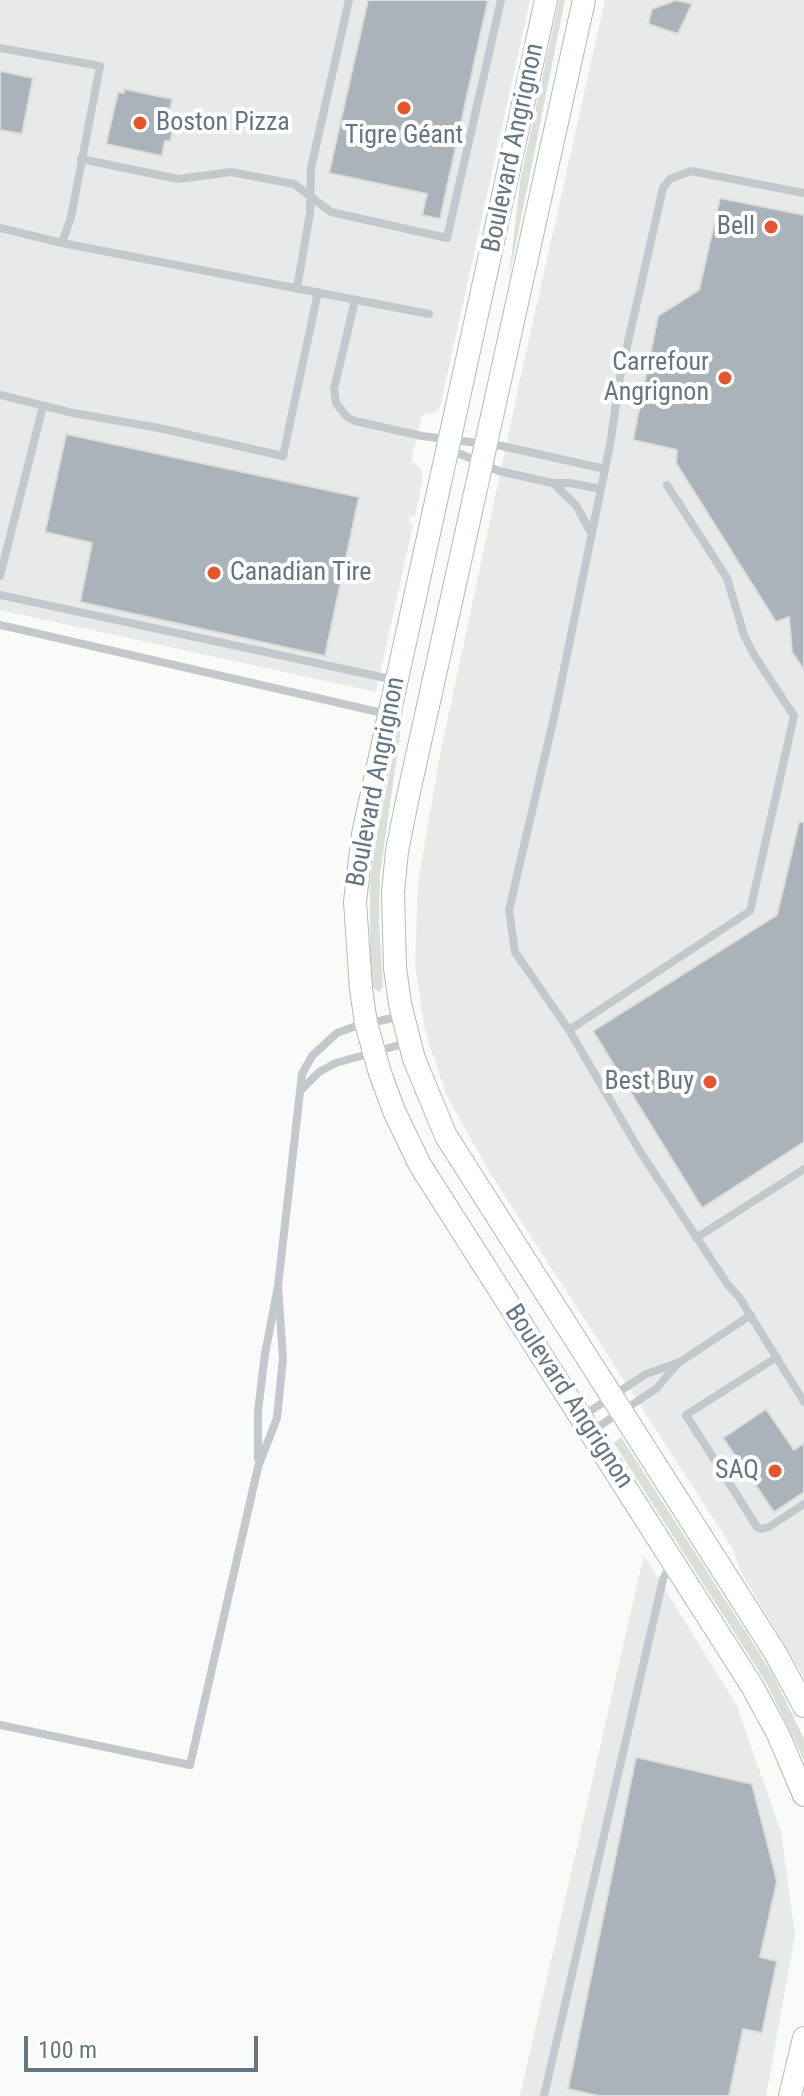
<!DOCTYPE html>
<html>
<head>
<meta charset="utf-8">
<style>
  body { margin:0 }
  #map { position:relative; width:804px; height:2096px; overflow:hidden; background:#fafaf8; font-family:"Roboto Condensed",sans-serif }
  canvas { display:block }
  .scale { position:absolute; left:24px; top:2036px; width:234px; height:36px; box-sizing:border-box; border:4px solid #657683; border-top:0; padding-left:10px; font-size:24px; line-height:28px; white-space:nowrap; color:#657683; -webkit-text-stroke:6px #fff; paint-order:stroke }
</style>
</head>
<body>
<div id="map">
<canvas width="804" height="2096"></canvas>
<div class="scale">100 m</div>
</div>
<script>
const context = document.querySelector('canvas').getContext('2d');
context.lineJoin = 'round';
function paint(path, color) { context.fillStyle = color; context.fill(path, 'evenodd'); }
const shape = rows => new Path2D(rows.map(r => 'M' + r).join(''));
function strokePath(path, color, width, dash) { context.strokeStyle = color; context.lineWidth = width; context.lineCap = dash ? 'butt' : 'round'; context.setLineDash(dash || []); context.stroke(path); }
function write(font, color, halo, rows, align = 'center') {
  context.font = font + ' "Roboto Condensed",sans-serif'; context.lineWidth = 8; context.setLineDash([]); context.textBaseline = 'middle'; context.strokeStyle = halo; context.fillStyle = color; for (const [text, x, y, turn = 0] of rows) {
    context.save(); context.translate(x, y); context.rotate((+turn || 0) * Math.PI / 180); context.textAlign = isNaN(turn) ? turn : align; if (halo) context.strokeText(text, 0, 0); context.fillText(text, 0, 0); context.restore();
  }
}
const built = shape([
  [0,0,530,0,441,403,436,412,422,415,411,461,421,469,423,479,415,517,410,516,409,524,413,525,376,692,0,610],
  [605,0,804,0,804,1677,740,1571,733,1549,488,1170,446,1094,425,1031,415,965,418,883,440,755,523,366],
  [644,1555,737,1706,781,1832,795,1935,766,2096,520,2096]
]);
const green = shape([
  [559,0,565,0,509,278,520,182],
  [399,728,401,728,380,874,379,922,383,987,379,992,373,987,370,958,370,883,375,842],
  [621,1437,772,1673,804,1739,804,1760,767,1684,614,1443]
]);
const building = shape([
  [368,0,488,0,440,219,422,215,427,194,329,173,368,0],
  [676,0,692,4,678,34,648,24,652,9,676,0],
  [0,71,33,78,22,134,0,130,0,71],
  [124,89,172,99,168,122,173,124,172,133,170,141,165,141,162,156,106,144,118,92,124,93,124,89],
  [720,198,804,215,804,670,792,652,789,617,776,622,676,463,677,450,633,440,658,316,699,290,720,198],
  [66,434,359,497,325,656,80,602,92,543,45,532,66,434],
  [799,822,804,822,804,1142,702,1208,593,1031,777,915,799,822],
  [766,1409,794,1450,804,1443,804,1492,774,1512,723,1438,766,1409],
  [636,1757,752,1784,777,1881,760,1957,777,1961,762,2033,743,2029,729,2096,599,2096,568,2089,636,1757]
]);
const service = shape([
  [0,48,100,66,71,217,62,243],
  [81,159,178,179,231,172,294,184,331,212,447,238,501,0],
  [804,193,691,171,670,179,663,188,620,377,610,445,555,713,509,910,515,952,569,1030,641,1153,728,1285,739,1297,804,1402],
  [0,228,62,243,429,314],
  [297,288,310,213,311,168,349,0],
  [355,300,334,389,336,403,347,417,355,421,422,436,502,446,605,469],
  [0,395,73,413,159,428,283,456,318,292],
  [449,449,499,471,552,483,570,483,601,489],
  [553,483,576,505,592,535],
  [0,576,43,406],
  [0,595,395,680],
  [0,625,387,714],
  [569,1030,750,911,794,716,754,655,744,635,727,578,667,485],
  [301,1090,319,1072,336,1063,406,1043],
  [696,1238,804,1169],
  [777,1357,686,1415,757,1527,762,1529,769,1527,804,1504],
  [581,1417,646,1374,680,1362,751,1315],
  [593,1430,656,1389,679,1362],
  [258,1459,258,1411,265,1354,278,1286,302,1074,312,1056,337,1033,356,1026,402,1016],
  [0,1725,190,1765,258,1467,277,1418,283,1358,278,1286],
  [544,2096,663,1579,671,1565]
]);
const secondary = shape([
  [546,0,363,834,355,902,361,989,366,1023,380,1073,394,1111,420,1165,752,1686,778,1734,804,1795],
  [584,0,407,801,397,851,393,892,395,968,400,1004,414,1059,446,1136,776,1654,804,1706],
  [790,2096,804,2038]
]);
const markers = [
  [404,108,8,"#e4572e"],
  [140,123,8,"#e4572e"],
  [771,227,8,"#e4572e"],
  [725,378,8,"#e4572e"],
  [214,573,8,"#e4572e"],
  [710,1082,8,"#e4572e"],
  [775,1471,8,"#e4572e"]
];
const poiNames = [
  ["Boston Pizza",156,123,"left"],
  ["Tigre Géant",404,136,"center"],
  ["Bell",755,227],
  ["Carrefour",709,363],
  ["Angrignon",709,393],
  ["Canadian Tire",230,573,"left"],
  ["Best Buy",694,1082],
  ["SAQ",759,1471]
];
const streetNames = [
  ["Boulevard Angrignon",514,148,-78],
  ["Boulevard Angrignon",377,782,-79],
  ["Boulevard Angrignon",568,1397,57]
];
paint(built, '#e8e9e9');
paint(green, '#dadfd7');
paint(building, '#aab3b9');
strokePath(building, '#dcdcda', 2);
strokePath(secondary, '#b3babf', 24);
strokePath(service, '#c3c8cc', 8);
strokePath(secondary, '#fff', 22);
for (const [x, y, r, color] of markers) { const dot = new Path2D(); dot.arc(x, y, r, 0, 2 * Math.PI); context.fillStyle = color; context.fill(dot); strokePath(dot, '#fff', 3); }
write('26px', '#657683', '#fff', poiNames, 'right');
write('26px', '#657683', '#fff', streetNames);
</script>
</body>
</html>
